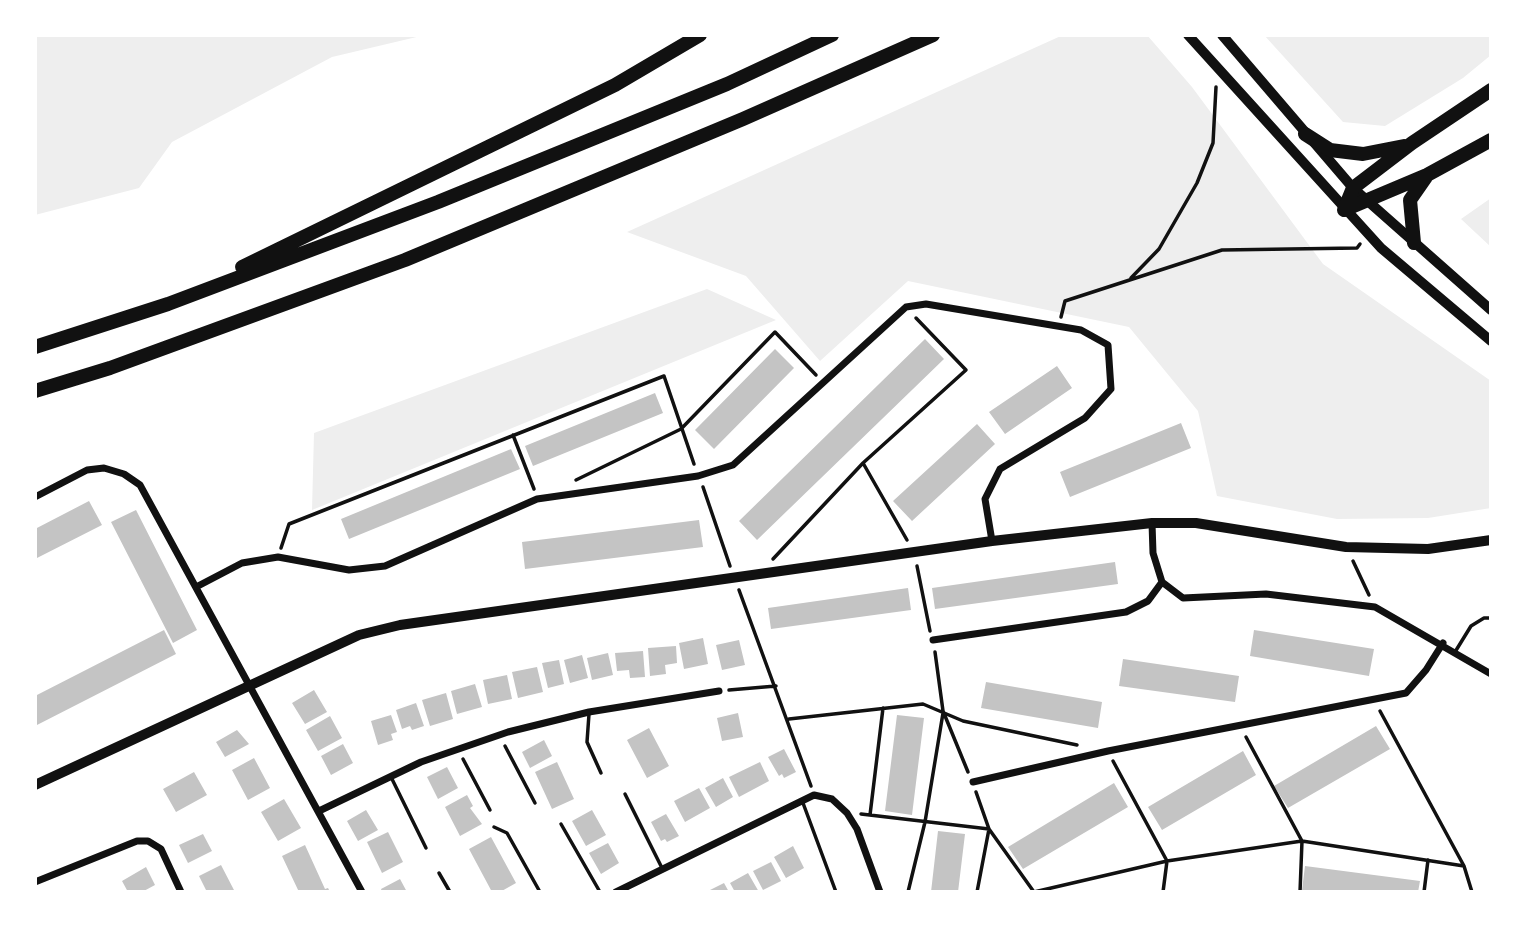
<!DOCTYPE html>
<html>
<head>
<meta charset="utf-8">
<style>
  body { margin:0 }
  #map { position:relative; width:1526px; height:927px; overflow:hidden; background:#fff; font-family:Roboto,sans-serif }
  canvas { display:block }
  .frame { position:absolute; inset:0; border:37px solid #fff; pointer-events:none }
</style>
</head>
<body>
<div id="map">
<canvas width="1526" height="927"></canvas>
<div class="frame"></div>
</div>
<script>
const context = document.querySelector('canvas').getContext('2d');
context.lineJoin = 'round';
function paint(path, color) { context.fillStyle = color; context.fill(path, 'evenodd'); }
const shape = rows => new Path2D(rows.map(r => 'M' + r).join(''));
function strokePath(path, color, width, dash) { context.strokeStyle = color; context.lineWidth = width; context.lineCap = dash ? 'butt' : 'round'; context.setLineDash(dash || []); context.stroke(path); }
const green = shape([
  [35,35,425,35,332,57,172,142,139,188,35,215],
  [1063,35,1147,35,1192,87,1323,264,1491,381,1491,508,1428,518,1337,519,1217,496,1198,411,1129,327,908,281,820,361,746,276,627,232],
  [1264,35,1491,35,1491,55,1463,78,1385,126,1343,122],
  [1491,198,1491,247,1461,219],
  [707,289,776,320,312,510,314,433]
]);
const building = shape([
  [925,339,944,359,757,540,739,521],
  [775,349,794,368,714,449,695,430],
  [1057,366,1072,388,1005,434,989,412],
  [655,393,663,413,533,466,525,446],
  [1181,423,1191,448,1070,497,1060,472],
  [977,424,995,444,912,521,893,501],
  [511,449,520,469,349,539,341,519],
  [89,501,102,525,35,559,35,529],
  [136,510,197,630,173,643,111,522],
  [699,520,703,547,525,569,522,542],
  [1115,562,1118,584,935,609,932,588],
  [908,588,911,610,771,629,768,608],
  [164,630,176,654,35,726,35,696],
  [1254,630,1374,649,1369,676,1250,656],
  [703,638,708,664,684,669,679,643],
  [739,640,745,665,722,670,716,645],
  [676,646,677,663,665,665,666,674,650,676,648,648],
  [643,651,645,677,630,678,629,670,617,671,615,653],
  [608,653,613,675,592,680,587,658],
  [582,655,588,678,570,683,564,660],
  [1123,659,1239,676,1235,702,1119,686],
  [559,660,564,684,548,688,542,663],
  [537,667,543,692,518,698,512,672],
  [507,675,512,699,488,704,483,680],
  [986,682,1102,702,1098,728,981,708],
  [475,684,482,707,457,714,451,691],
  [314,690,327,712,305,724,292,703],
  [446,693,453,719,430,726,422,700],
  [416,703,424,726,412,730,410,726,402,729,396,710],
  [738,713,743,737,722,741,717,718],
  [391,715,397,732,391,734,393,740,378,745,371,721],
  [897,715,924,718,912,815,885,811],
  [330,716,342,738,318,751,306,730],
  [1376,726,1390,749,1288,808,1274,786],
  [649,728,669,766,647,778,627,740],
  [237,730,249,744,225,757,216,742],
  [544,740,552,756,530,768,522,752],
  [343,744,353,763,331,775,321,756],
  [784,749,796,772,784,778,782,774,779,776,768,757],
  [1243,751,1256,775,1162,830,1148,807],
  [254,758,270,788,248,800,232,770],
  [557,762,574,799,552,809,535,772],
  [760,762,769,781,739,797,729,777],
  [447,767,458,788,438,799,427,777],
  [194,772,207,795,176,812,163,789],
  [723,778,733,797,716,807,705,788],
  [1114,783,1128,807,1023,869,1008,847],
  [699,788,710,808,685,822,674,801],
  [467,795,473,806,470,808,482,824,460,836,445,807],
  [284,799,301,828,278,841,261,812],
  [366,810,378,830,358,841,347,821],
  [592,810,606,835,586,846,572,821],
  [666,814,679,836,667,842,665,839,661,841,651,822],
  [938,831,965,834,958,892,931,892],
  [388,832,403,862,382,873,367,842],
  [203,834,212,851,188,863,179,845],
  [491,837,516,883,500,892,492,892,469,849],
  [608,843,619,863,601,874,589,853],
  [305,845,325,889,328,888,330,892,299,892,282,856],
  [793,846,804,868,786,878,774,857],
  [771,862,781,881,763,890,753,871],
  [221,865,235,892,207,892,199,876],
  [1305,866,1420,881,1418,892,1302,890],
  [146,867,155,885,142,892,128,892,122,881],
  [748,873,759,892,735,892,730,883],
  [400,879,407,892,382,892,381,889],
  [724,883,729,892,706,892]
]);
const path = shape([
  [1131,278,1159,249,1197,183,1213,143,1216,87],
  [1061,317,1065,301,1222,250,1357,248,1360,244],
  [513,435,534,489],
  [863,463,907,540],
  [576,480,681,429,775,332,816,375],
  [703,487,730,566],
  [281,548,289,524,664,376,694,464],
  [773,559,863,463,966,370,916,318],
  [1353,561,1369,595],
  [917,566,930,631],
  [739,590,811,786],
  [935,652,943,711,968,772],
  [729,690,776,686],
  [1380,711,1464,866,1472,892],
  [789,719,923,704,963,721,1077,745],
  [1246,737,1302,841,1300,892],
  [505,746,535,803],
  [463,759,490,810],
  [1113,761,1167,861,1163,892],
  [976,792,989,829,1034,892],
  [861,814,989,829,977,892],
  [870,815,883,708],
  [561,824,600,892],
  [494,827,507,833,540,892],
  [908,892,925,822,943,713],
  [1034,892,1167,861,1302,841,1464,866],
  [1424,892,1428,860]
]);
const service = shape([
  [1455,652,1471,626,1484,618,1491,618],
  [589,714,587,742,601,773],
  [391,777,426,848],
  [625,794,662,868],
  [803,803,836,892],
  [439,873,450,892]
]);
const minor = shape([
  [35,497,87,470,104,468,124,474,140,485,362,892],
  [1152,523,1153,553,1162,582,1183,598,1266,594,1375,607,1491,674],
  [198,586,242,563,278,557,349,570,385,566,537,499,698,476,733,465,906,307,926,304,1081,330,1108,345,1111,389,1085,418,1000,469,985,499,992,541],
  [933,640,1126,612,1148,601,1162,582],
  [973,782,1108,751,1406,693,1426,670,1443,643],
  [319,811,421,762,508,732,589,712,719,691],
  [35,882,137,841,148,841,161,849,181,892],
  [616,892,814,795,832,799,847,813,857,829,880,892]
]);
const secondary = shape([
  [1188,35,1381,248,1491,341],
  [1222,35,1353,188,1491,310],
  [35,785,359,635,400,625,992,541,1152,523,1196,523,1346,547,1428,549,1491,540]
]);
const motorway = shape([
  [1305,134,1330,150,1363,154,1404,146],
  [1344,210,1353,188,1412,143,1491,90],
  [1344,210,1427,175,1491,140],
  [1414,243,1410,200,1426,177],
  [242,267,615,85,700,35],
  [35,347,168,304,438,202,727,84,832,35],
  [35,391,110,368,405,260,743,119,933,35]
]);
paint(green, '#eee');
paint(building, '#c4c4c4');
strokePath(path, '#111', 3.5);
strokePath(service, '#111', 3.5);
strokePath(minor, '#111', 7);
strokePath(secondary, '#111', 10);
strokePath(motorway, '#111', 14);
</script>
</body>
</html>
